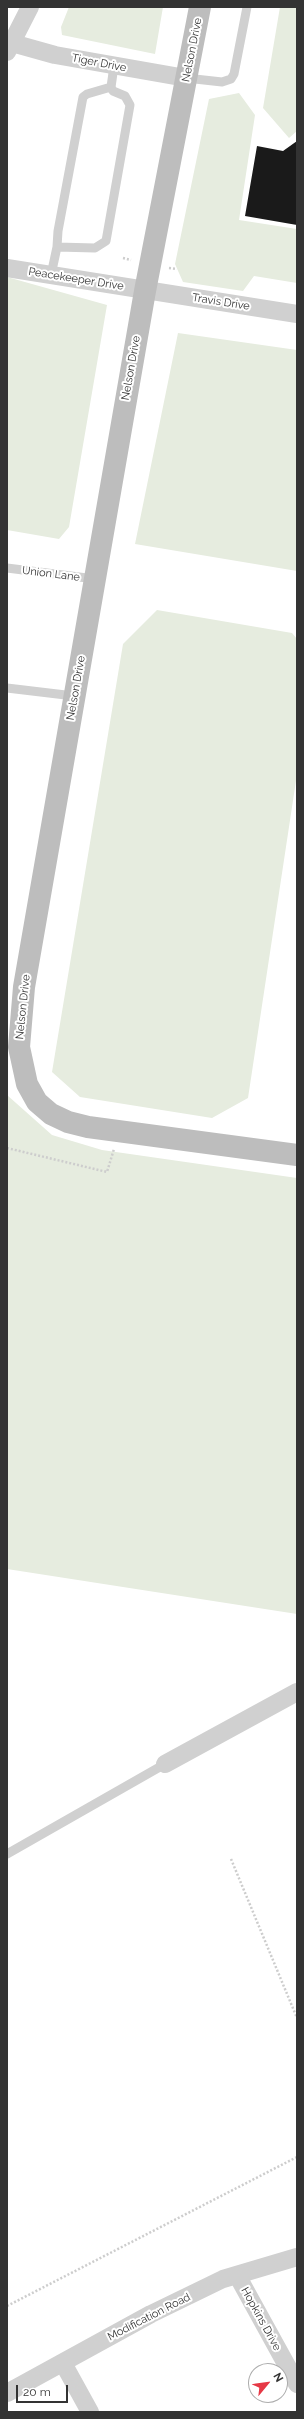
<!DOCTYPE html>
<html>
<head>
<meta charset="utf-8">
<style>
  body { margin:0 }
  #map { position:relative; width:304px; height:2419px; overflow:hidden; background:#fff; font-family:Raleway,sans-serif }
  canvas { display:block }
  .frame { position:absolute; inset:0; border:8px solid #333; pointer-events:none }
  .north { position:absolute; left:248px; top:2363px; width:40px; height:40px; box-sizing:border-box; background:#fff; border:1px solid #adadad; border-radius:50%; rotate:61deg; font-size:11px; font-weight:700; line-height:16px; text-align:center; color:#333 }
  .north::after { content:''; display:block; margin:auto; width:14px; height:18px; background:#e63946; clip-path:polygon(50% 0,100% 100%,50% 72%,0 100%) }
  .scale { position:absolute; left:16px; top:2385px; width:52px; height:18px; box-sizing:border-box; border:2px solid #333; border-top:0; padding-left:5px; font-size:12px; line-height:14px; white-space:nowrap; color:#333; -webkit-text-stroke:3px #fff; paint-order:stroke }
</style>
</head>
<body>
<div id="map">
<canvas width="304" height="2419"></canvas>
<div class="frame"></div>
<div class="north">N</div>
<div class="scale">20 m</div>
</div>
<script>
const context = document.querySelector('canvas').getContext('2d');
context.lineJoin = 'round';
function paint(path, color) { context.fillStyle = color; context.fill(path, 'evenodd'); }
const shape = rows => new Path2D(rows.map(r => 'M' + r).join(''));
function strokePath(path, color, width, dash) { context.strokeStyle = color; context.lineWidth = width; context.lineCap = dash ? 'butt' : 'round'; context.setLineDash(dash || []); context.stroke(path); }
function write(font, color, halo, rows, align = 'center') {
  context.font = font + ' Raleway,sans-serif'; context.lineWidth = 4; context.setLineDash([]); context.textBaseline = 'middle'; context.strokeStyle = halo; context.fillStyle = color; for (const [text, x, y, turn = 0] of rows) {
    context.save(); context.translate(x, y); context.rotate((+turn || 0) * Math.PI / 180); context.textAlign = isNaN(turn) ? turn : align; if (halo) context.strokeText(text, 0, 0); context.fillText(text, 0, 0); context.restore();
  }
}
const green = shape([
  [69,7,163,7,155,54,62,35,61,27],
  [280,7,297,7,297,131,289,138,263,108],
  [239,93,255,115,239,220,297,229,297,283,254,276,243,291,183,282,175,264,209,99],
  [7,277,107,305,69,527,59,539,7,530],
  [178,333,297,350,297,571,135,544],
  [157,610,292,633,297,639,297,774,248,1098,212,1118,80,1097,52,1072,123,644],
  [7,1095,52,1135,102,1150,297,1178,297,1614,7,1569]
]);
const building = shape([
  [297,141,297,225,245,216,257,146,283,151]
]);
const path = shape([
  [123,258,131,260],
  [169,268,177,269],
  [7,1148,107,1172,114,1149],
  [231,1859,297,2018],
  [7,2306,297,2157]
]);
const lane = shape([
  [186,78,222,82,231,79,234,74,247,7],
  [57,247,58,231,83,97,87,94,111,87],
  [51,275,57,247,95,248,106,241,130,105,125,96,113,91,111,87,114,66],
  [7,568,95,579],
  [7,688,74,696],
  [7,1854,165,1764]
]);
const street = shape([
  [12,43,55,55,186,78],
  [7,52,30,7],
  [7,268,297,314],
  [165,1764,297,1692],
  [237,2275,297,2384],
  [63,2363,90,2412],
  [7,2393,151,2314,223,2279,297,2257]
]);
const secondary = shape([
  [200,7,145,291,24,987,19,1047,27,1084,37,1102,51,1114,68,1122,88,1127,297,1155]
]);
const streetNames = [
  ["Nelson Drive",192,50,-79],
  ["Tiger Drive",99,63,11],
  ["Peacekeeper Drive",76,279,9],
  ["Travis Drive",221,302,9],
  ["Nelson Drive",131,368,-80],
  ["Union Lane",51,574,7],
  ["Nelson Drive",76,688,-80],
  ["Nelson Drive",23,1007,-84],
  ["Modification Road",149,2317,-27],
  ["Hopkins Drive",261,2319,61]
];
paint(green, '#e6ecdf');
paint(building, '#1a1a1a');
strokePath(path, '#cdcdcd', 2.5, [2, 2]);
strokePath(lane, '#d0d0d0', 9);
strokePath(street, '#d0d0d0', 18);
strokePath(secondary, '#bdbdbd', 22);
write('11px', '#333', '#fff', streetNames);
</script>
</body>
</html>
